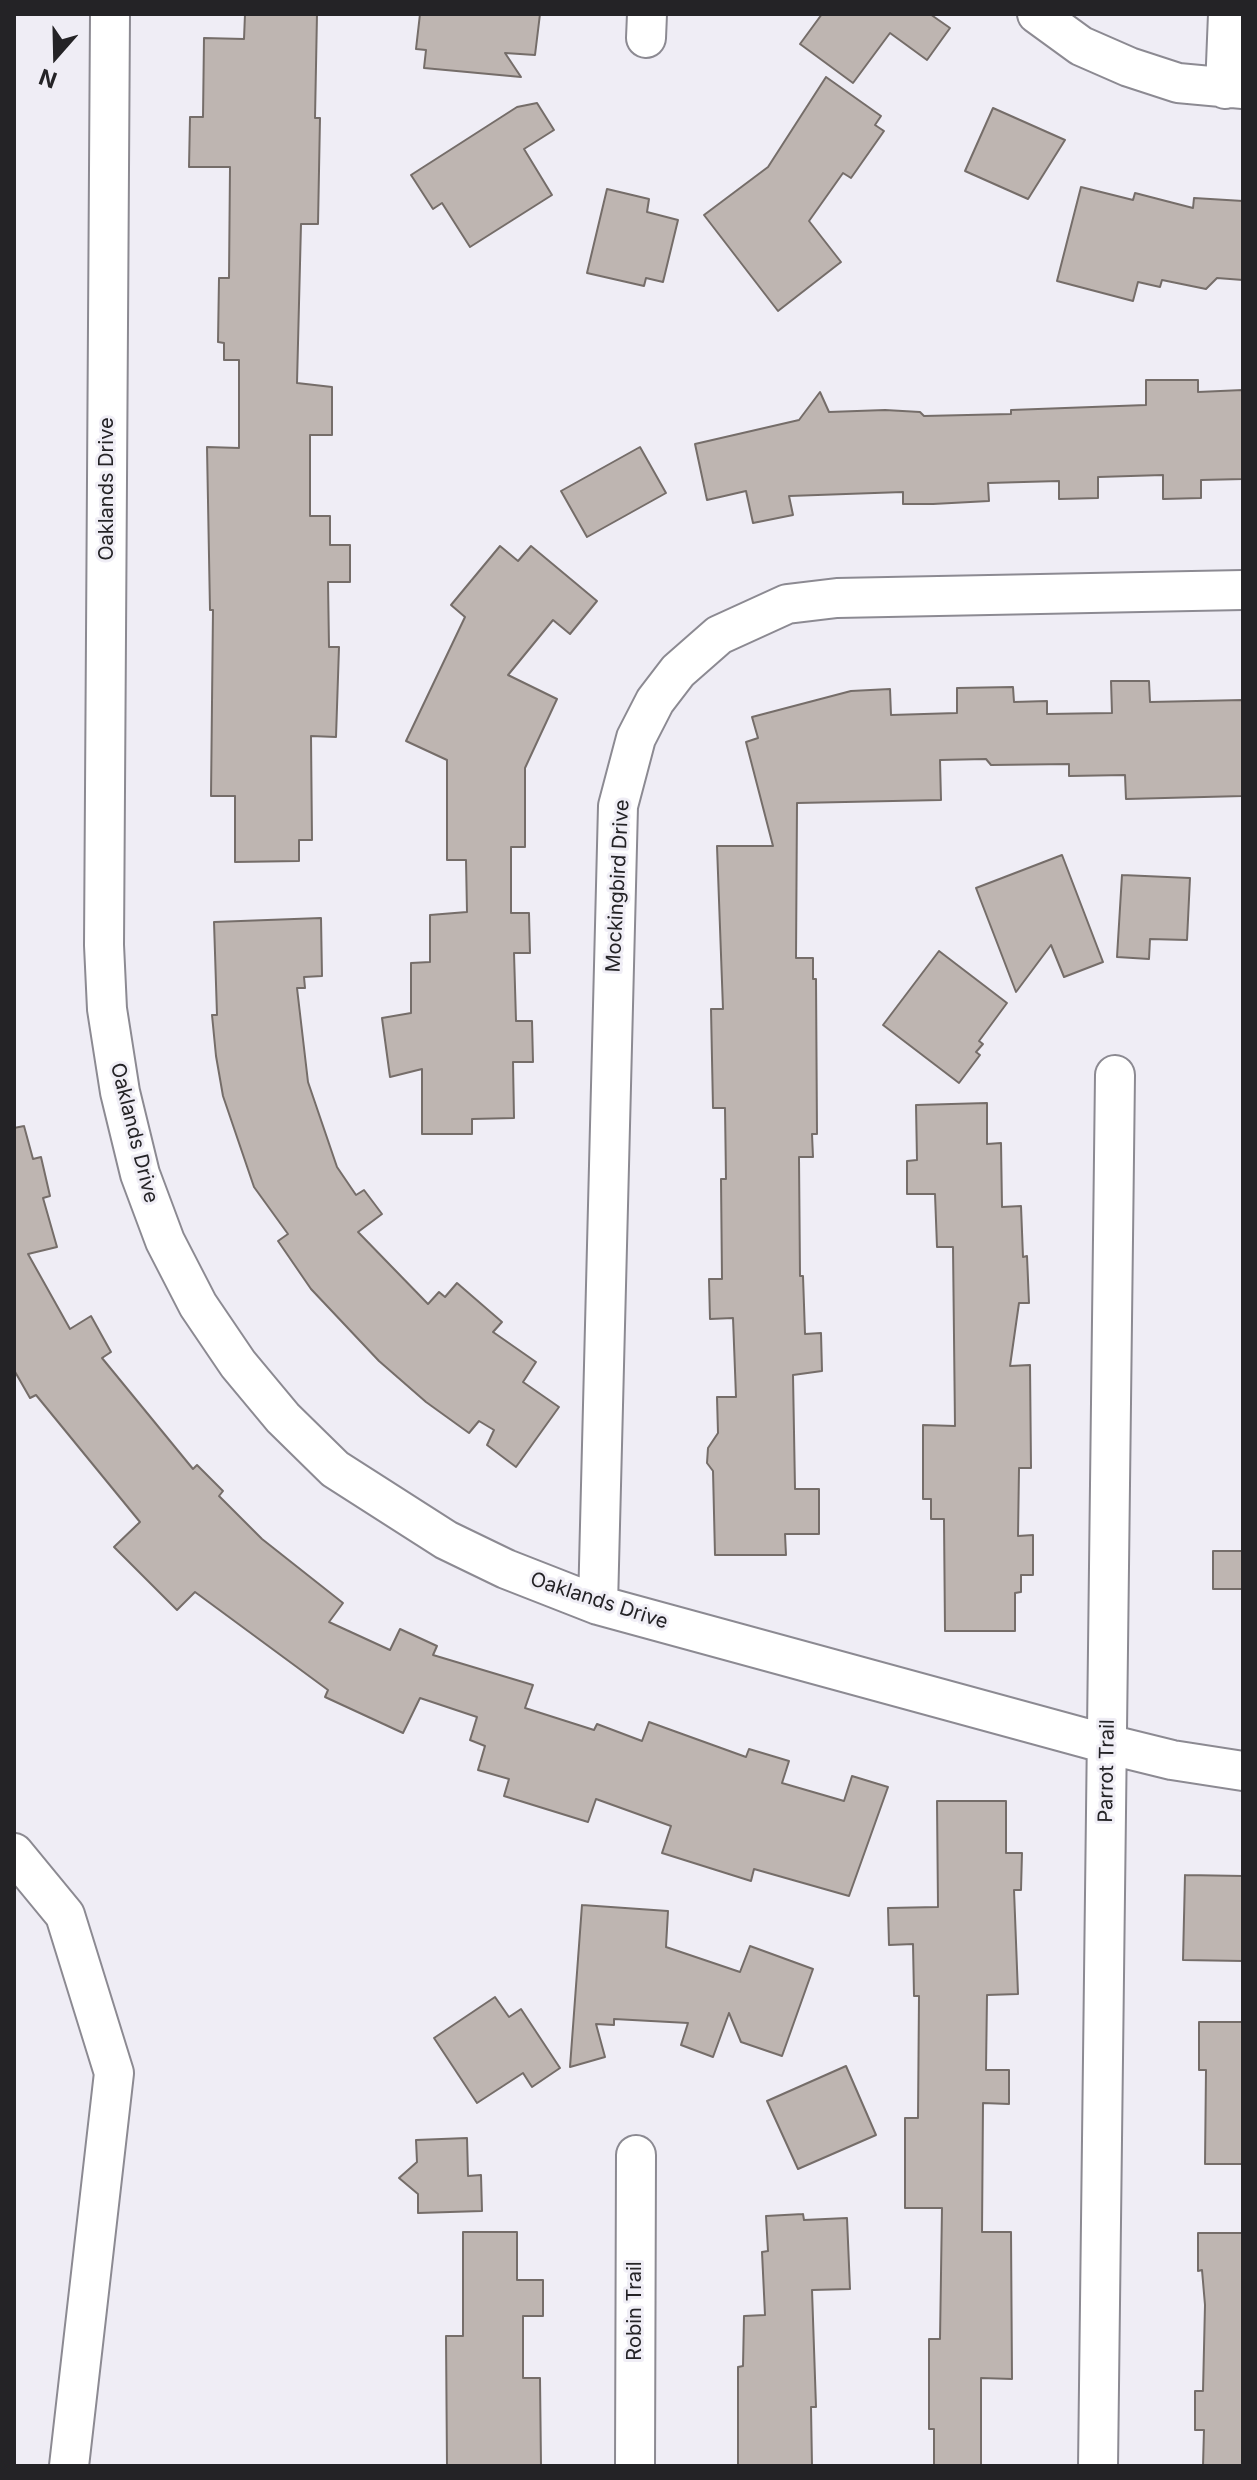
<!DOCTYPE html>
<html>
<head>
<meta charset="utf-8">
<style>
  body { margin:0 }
  #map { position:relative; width:1257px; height:2480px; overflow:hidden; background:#efedf5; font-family:Inter,sans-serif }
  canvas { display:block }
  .frame { position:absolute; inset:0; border:16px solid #242326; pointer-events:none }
  .north { position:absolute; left:16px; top:16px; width:80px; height:80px; -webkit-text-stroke:6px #efedf5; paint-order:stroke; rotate:200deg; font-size:22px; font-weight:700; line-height:32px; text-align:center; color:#242326 }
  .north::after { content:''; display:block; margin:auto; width:28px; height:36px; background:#242326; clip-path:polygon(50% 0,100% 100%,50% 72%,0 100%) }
</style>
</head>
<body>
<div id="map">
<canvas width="1257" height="2480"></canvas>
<div class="frame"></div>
<div class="north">N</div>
</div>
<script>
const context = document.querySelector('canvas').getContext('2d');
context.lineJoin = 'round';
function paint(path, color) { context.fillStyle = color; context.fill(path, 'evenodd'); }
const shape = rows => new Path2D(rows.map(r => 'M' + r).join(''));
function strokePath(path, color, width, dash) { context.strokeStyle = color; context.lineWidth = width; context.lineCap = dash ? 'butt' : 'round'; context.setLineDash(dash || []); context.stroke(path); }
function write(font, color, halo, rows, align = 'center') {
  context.font = font + ' Inter,sans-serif'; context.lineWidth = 6; context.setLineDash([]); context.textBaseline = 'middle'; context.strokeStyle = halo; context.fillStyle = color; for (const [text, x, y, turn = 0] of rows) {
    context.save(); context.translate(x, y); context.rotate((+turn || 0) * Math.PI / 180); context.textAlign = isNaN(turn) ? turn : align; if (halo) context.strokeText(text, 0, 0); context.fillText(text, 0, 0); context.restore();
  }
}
const building = shape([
  [245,14,317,14,315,118,320,118,318,224,301,224,297,383,332,387,332,435,310,435,310,516,330,516,330,545,350,545,350,582,328,582,329,647,339,647,336,737,311,736,312,840,299,840,299,861,235,862,235,796,211,796,213,610,210,610,207,447,239,448,239,360,224,360,224,343,218,342,219,278,229,278,230,167,189,167,190,117,203,117,204,38,244,39,245,14],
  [420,14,540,14,535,55,505,53,521,77,424,68,426,50,416,49,420,14],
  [822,14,930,14,950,28,927,60,890,33,853,83,800,44,822,14],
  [826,77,881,116,875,125,884,131,851,178,843,173,809,221,841,262,778,311,704,215,768,167,826,77],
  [537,103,554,130,524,149,552,195,470,247,442,203,433,209,411,175,517,107,537,103],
  [993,108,1065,140,1028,199,965,171,993,108],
  [1081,187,1133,200,1135,193,1193,208,1194,198,1243,201,1243,280,1217,278,1206,289,1162,280,1160,287,1138,282,1133,301,1057,281,1081,187],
  [607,189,649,199,647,212,678,220,663,282,646,278,644,286,587,273,607,189],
  [1146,380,1198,380,1198,392,1243,390,1243,479,1201,480,1201,498,1163,499,1163,475,1098,477,1098,498,1059,499,1059,481,988,483,989,501,933,504,903,504,903,492,789,496,793,515,753,523,746,491,707,500,695,444,799,420,820,392,829,412,885,410,920,412,924,416,1011,414,1011,410,1146,405,1146,380],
  [640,447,666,493,587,537,561,491,640,447],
  [500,546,518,561,531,546,597,601,570,634,553,620,508,675,557,699,525,768,525,847,511,847,511,913,529,913,530,953,514,953,516,1021,532,1021,533,1062,513,1062,514,1118,472,1119,472,1134,422,1134,422,1069,390,1077,382,1018,411,1013,411,963,430,962,430,915,467,912,466,860,447,860,447,760,406,741,465,617,451,605,500,546],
  [1111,681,1149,681,1150,702,1243,700,1243,796,1126,799,1125,775,1069,776,1069,764,991,765,986,759,940,760,941,800,797,803,796,958,813,958,813,979,816,979,817,1134,812,1134,813,1157,799,1157,800,1276,803,1276,805,1334,821,1333,822,1371,793,1375,795,1489,819,1489,819,1534,785,1534,786,1555,715,1555,713,1471,707,1463,708,1448,718,1433,717,1397,736,1397,733,1318,710,1319,709,1279,722,1279,721,1179,726,1179,725,1108,713,1108,711,1009,723,1009,717,846,773,846,746,742,758,738,752,717,851,691,890,689,891,715,957,713,957,688,1013,687,1014,702,1047,701,1047,714,1112,713,1111,681],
  [1062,855,1103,962,1064,977,1051,945,1016,992,976,888,1062,855],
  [1122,875,1190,878,1187,940,1150,939,1149,959,1117,957,1122,875],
  [321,918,322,976,304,977,305,988,297,988,308,1082,337,1167,356,1195,364,1190,382,1214,358,1232,428,1304,439,1292,445,1297,457,1283,502,1322,493,1332,536,1362,523,1382,559,1407,516,1467,487,1445,494,1430,479,1421,469,1433,426,1402,379,1361,311,1289,278,1241,288,1234,254,1187,223,1096,216,1056,212,1015,217,1015,214,922,321,918],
  [939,951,1007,1003,979,1041,983,1044,976,1052,980,1055,959,1083,883,1025,939,951],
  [987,1103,987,1144,1001,1143,1002,1207,1021,1206,1023,1257,1027,1256,1029,1303,1019,1303,1010,1366,1030,1365,1031,1468,1019,1468,1018,1536,1033,1535,1033,1575,1021,1575,1021,1592,1015,1593,1015,1631,945,1631,944,1519,931,1519,931,1499,923,1499,923,1425,955,1426,953,1247,937,1247,935,1194,907,1194,907,1161,917,1160,916,1105,987,1103],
  [24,1126,33,1159,41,1157,50,1196,43,1198,57,1247,28,1254,70,1329,91,1316,111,1352,102,1358,193,1469,197,1465,223,1491,219,1496,262,1539,343,1603,329,1622,390,1650,400,1629,437,1646,433,1655,533,1685,525,1708,594,1730,597,1724,642,1741,649,1722,746,1757,749,1749,789,1761,782,1783,844,1801,852,1776,888,1787,849,1896,754,1869,751,1881,662,1853,671,1826,596,1799,588,1822,504,1796,509,1779,478,1770,485,1746,470,1740,477,1717,420,1698,403,1733,325,1697,328,1690,195,1592,177,1610,114,1547,140,1522,36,1395,30,1398,14,1370,14,1128,24,1126],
  [1213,1551,1243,1551,1243,1589,1213,1589,1213,1551],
  [937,1801,1006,1801,1006,1853,1022,1853,1021,1890,1014,1890,1018,1994,987,1995,986,2070,1009,2070,1009,2104,983,2103,982,2232,1011,2232,1012,2379,981,2378,981,2466,934,2466,934,2429,929,2429,929,2339,940,2339,942,2208,905,2208,905,2118,918,2118,919,1996,914,1996,913,1944,889,1945,888,1908,938,1907,937,1801],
  [1185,1875,1243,1876,1243,1961,1183,1960,1185,1875],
  [582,1905,668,1911,666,1947,740,1972,750,1946,813,1969,782,2056,741,2042,729,2013,713,2057,681,2045,688,2023,614,2019,614,2025,596,2024,605,2057,570,2067,582,1905],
  [495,1997,509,2017,521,2009,560,2068,532,2087,523,2073,477,2103,434,2038,495,1997],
  [1199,2022,1243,2022,1243,2164,1205,2164,1206,2070,1199,2070,1199,2022],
  [846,2066,876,2135,798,2169,767,2101,846,2066],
  [467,2138,468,2176,481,2175,482,2211,418,2213,418,2194,399,2178,417,2162,416,2140,467,2138],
  [803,2214,804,2220,847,2218,850,2289,812,2290,816,2407,811,2407,812,2466,738,2466,738,2367,743,2366,744,2316,765,2315,762,2252,768,2251,766,2216,803,2214],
  [463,2232,517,2232,517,2280,543,2280,543,2316,523,2316,523,2378,540,2378,541,2466,447,2466,446,2336,463,2336,463,2232],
  [1198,2233,1243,2233,1243,2466,1203,2466,1204,2430,1195,2430,1195,2391,1203,2391,1205,2305,1202,2270,1198,2271,1198,2233]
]);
const minor = shape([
  [110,14,104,945,107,1009,120,1092,140,1174,165,1241,198,1305,238,1364,283,1418,335,1469,446,1540,506,1569,598,1605,1107,1744,1172,1760,1243,1771],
  [1037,14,1081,46,1129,67,1178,83,1243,89],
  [646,38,647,14],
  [1225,89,1228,14],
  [598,1605,618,806,636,738,655,701,678,671,719,635,787,604,837,598,1243,590],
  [14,1853,65,1915,114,2073,69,2466],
  [635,2466,636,2155],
  [1098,2466,1115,1075]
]);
const streetNames = [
  ["Oaklands Drive",107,489,-90],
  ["Mockingbird Drive",618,886,-87],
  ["Oaklands Drive",134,1133,76],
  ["Oaklands Drive",599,1601,18],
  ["Parrot Trail",1107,1771,-89],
  ["Robin Trail",635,2311,-90]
];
paint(building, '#beb5b1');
strokePath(building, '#756d69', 2);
strokePath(minor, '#8c8a92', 42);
strokePath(minor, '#fff', 38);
write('20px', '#242326', '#efedf5', streetNames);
</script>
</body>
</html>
